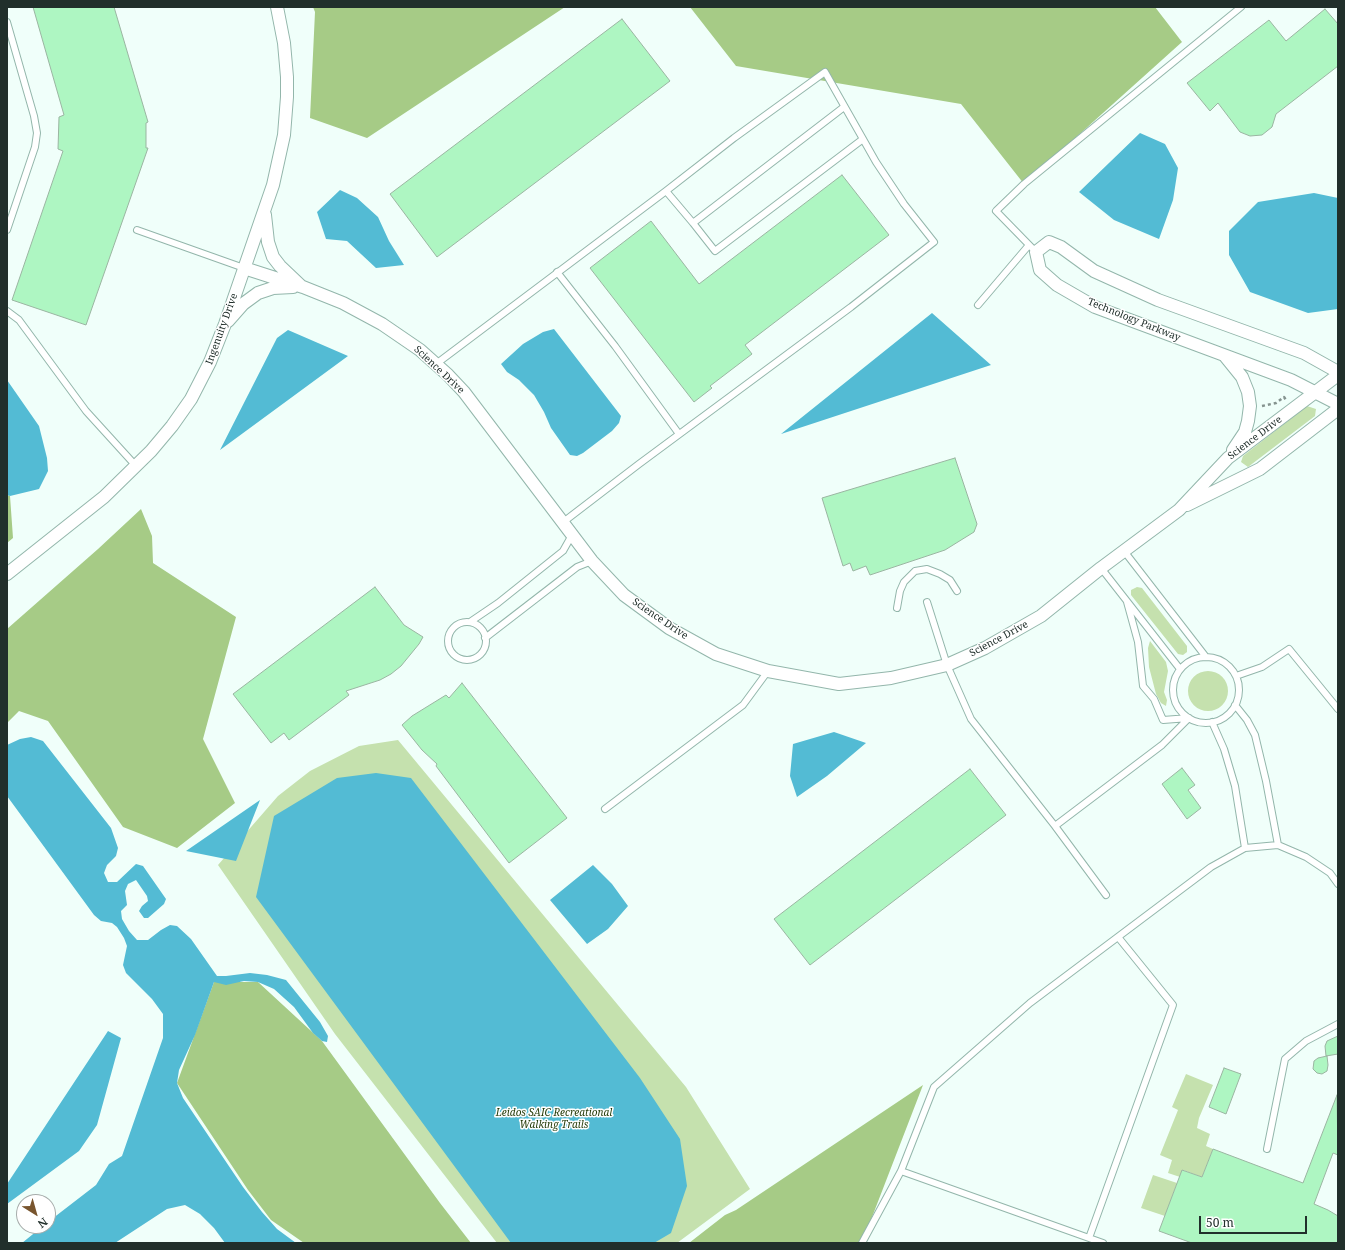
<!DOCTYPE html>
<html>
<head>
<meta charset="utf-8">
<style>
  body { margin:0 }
  #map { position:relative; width:1345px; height:1250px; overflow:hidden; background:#f0fffa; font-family:"Noto Serif",serif }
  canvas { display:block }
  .frame { position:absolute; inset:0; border:8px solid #212f2b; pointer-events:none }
  .north { position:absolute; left:16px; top:1194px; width:40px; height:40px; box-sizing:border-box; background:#fff; border:1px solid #a6acaa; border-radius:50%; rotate:143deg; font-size:11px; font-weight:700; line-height:16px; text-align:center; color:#212f2b }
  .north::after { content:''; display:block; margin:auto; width:14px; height:18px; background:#78552e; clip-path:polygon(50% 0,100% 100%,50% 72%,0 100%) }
  .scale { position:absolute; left:1199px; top:1216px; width:108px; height:18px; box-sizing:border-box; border:2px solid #212f2b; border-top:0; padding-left:5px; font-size:12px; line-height:14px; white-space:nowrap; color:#212f2b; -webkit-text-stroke:3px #fff; paint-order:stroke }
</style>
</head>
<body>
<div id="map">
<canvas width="1345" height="1250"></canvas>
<div class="frame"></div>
<div class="north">N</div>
<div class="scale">50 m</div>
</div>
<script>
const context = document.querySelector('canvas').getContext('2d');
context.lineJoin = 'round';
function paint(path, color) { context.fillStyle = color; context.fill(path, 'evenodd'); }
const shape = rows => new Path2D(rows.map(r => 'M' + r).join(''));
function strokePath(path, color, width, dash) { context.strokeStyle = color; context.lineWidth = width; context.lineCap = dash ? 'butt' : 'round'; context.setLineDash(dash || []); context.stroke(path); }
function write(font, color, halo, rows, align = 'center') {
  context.font = font + ' "Noto Serif",serif'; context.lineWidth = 3; context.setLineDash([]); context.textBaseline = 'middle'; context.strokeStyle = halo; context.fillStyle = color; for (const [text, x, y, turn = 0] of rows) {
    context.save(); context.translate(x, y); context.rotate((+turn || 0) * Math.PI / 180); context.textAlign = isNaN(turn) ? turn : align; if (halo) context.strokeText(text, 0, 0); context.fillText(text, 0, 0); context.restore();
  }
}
const green = shape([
  [1307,406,1316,409,1315,416,1248,467,1241,462,1243,456],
  [1137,587,1142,588,1187,646,1187,652,1183,655,1178,654,1131,595,1131,590],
  [1150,641,1166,662,1168,671,1164,692,1167,700,1166,706,1161,703,1156,694,1149,667,1148,648],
  '1188 691a20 20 0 1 1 40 0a20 20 0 1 1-40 0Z',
  [398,740,686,1087,750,1189,677,1243,497,1243,335,1034,218,865,278,796,310,771,359,746],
  [1186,1074,1213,1085,1199,1118,1197,1128,1210,1134,1206,1146,1213,1149,1202,1177,1183,1170,1180,1177,1168,1173,1172,1160,1160,1155,1178,1110,1172,1107],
  [1153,1175,1177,1183,1165,1216,1141,1208]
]);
const forest = shape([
  [313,7,565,7,367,138,310,118,315,12],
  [690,7,1155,7,1182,42,1024,184,961,104,736,66],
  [7,495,10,496,13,538,7,543],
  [141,509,152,536,153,563,236,617,203,739,235,803,177,848,123,827,48,721,19,711,7,723,7,629,98,549],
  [214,982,258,982,322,1041,440,1203,471,1243,304,1243,271,1220,248,1190,177,1083],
  [923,1085,862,1243,689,1243,725,1215,736,1210]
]);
const water = shape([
  [1140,133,1165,144,1178,168,1173,200,1159,239,1114,220,1079,192],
  [340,190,357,198,378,217,389,241,404,265,376,268,347,241,326,239,317,212],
  [1314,193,1338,198,1338,309,1308,313,1250,292,1229,255,1229,231,1258,202],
  [932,313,991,365,781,434],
  [554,329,621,416,619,423,612,431,583,453,577,456,570,455,551,428,544,412,534,395,519,380,507,372,501,364,523,344,543,332],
  [288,330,348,356,220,450,277,338],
  [7,380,39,426,47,458,48,471,39,489,10,496,7,495],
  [834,732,866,743,827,776,797,797,790,776,793,744],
  [31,737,43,741,111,828,118,848,116,856,107,865,104,873,108,882,117,882,136,864,143,866,166,899,164,904,148,918,144,918,139,911,142,906,148,901,147,896,136,880,128,884,125,891,127,905,121,911,122,919,129,931,137,940,148,940,161,930,170,925,177,926,191,939,217,976,226,976,250,973,267,975,286,980,320,1022,328,1036,327,1042,322,1041,313,1033,294,1007,274,989,258,982,244,981,226,985,214,982,195,1035,179,1070,177,1083,183,1098,243,1187,262,1212,277,1229,296,1243,225,1243,214,1228,200,1214,185,1205,167,1209,115,1243,22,1243,43,1226,48,1226,48,1222,96,1185,109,1164,122,1156,163,1038,163,1014,152,999,126,973,123,965,127,946,124,938,117,927,112,923,101,921,94,915,7,796,7,745,20,739],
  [376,773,411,778,640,1078,680,1139,687,1186,671,1233,654,1243,511,1243,256,897,274,816,337,778],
  [260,800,236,861,186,851],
  [593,865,612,884,628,906,608,929,587,944,550,900],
  [108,1031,121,1038,97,1125,79,1151,7,1204,7,1184]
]);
const building = shape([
  [33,7,114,7,148,122,146,123,146,148,148,148,86,325,12,300,63,151,58,149,59,117,64,115,33,7],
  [1325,9,1338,24,1338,66,1276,114,1272,127,1262,135,1250,136,1240,132,1218,103,1210,111,1187,83,1269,20,1286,41,1325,9],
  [622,19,670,81,437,257,390,194,622,19],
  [842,175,889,235,745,345,752,354,710,386,712,388,694,402,590,268,651,221,699,284,842,175],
  [955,458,977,524,974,532,945,550,870,575,866,566,853,571,850,563,843,566,822,498,955,458],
  [375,587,404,625,423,637,419,644,401,666,391,674,380,680,346,691,349,695,289,740,284,733,271,743,233,694,375,587],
  [462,683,567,818,509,863,436,766,437,764,422,750,402,725,412,716,446,695,449,698,462,683],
  [1182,768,1195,785,1188,790,1201,808,1187,819,1162,784,1182,768],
  [970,769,1006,815,810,965,774,919,970,769],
  [1338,1036,1338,1054,1326,1056,1325,1046,1327,1041,1338,1036],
  [1327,1056,1328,1065,1327,1071,1322,1074,1317,1073,1313,1069,1314,1061,1318,1058,1327,1056],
  [1224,1068,1241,1074,1226,1114,1209,1107,1224,1068],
  [1337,1095,1338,1155,1333,1153,1314,1204,1328,1210,1338,1216,1338,1243,1192,1243,1159,1231,1182,1170,1202,1177,1213,1149,1303,1183,1337,1095]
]);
const path = shape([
  [1262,406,1276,403,1284,397,1286,400]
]);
const lane = shape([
  [7,22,34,116,37,133,35,147,7,230],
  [844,107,693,223,715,251,863,139],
  [666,191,693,223],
  [137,230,244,268],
  [1036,252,996,211,1024,184,1241,7],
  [557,272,615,346,679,434],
  [978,305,1029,245],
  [7,311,19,320,86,411,136,466],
  [436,364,666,191,734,138,825,72,876,162,904,204,934,242,851,307,639,464,562,523],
  [1124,551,1206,657],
  [1101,568,1180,669],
  [927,602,947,665,971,719,1055,826,1106,895],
  [1127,602,1138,642,1143,686,1154,699,1163,720,1189,718],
  [897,608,900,591,904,582,915,571,927,569,940,574,950,580,957,591],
  [470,622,498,603,563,551,572,535],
  '448 641a19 19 0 1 1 38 0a19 19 0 1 1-38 0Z',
  [485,638,577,567,592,561],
  '1173 690a33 33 0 1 1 66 0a33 33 0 1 1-66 0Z',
  [1236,676,1262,667,1289,649,1338,709],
  [1235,705,1247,720,1255,735,1266,781,1278,845],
  [1212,722,1224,749,1235,786,1245,848],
  [605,809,743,705,768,671],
  [1055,826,1162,745,1189,718],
  [1267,1149,1285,1059,1306,1041,1338,1024],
  [901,1171,1103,1243],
  [1089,1238,1173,1005,1118,937],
  [862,1243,901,1171,934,1087,1030,1003,1211,867,1245,848,1278,845,1306,857,1330,873,1338,884]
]);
const street = shape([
  [265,215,268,242,273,257,280,266,300,285],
  [244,268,303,287,343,303,382,324,420,350,448,375,464,392,592,561,624,595,669,628,716,654,768,671,839,684,891,678,947,665,985,648,1041,616,1101,568,1179,510,1228,458,1338,375],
  [228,321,243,304,258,293,273,288,293,287],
  [1225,356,1242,377,1248,392,1250,406,1248,421,1245,432,1233,450],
  [1338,372,1304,353,1158,300,1094,271,1061,247,1049,242,1036,252,1040,270,1057,285,1095,307,1291,380,1338,404],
  [1187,505,1260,469,1338,409],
  [7,574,104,497,151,451,172,426,191,399,210,362,225,324,273,185,284,135,287,97,287,77,284,43,277,7]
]);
const streetNames = [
  ["Technology Parkway",1134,320,22],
  ["Ingenuity Drive",222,329,-70],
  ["Science Drive",439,370,43],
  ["Science Drive",1255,438,-37],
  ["Science Drive",660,619,34],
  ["Science Drive",999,639,-28]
];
const parkNames = [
  ["Leidos SAIC Recreational",554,1113],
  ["Walking Trails",554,1125]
];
paint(green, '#c5e1ae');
paint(forest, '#a6cb86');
paint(water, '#53bbd4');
paint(building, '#aef6c2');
strokePath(building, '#9ab5a1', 1);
strokePath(lane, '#93b6ab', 8);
strokePath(street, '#93b6ab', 14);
strokePath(path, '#85938f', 2.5, [3, 3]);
strokePath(lane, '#fff', 6);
strokePath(street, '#fff', 12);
write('10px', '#212f2b', '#fff', streetNames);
write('italic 10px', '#253c0a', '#fff', parkNames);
</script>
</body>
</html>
